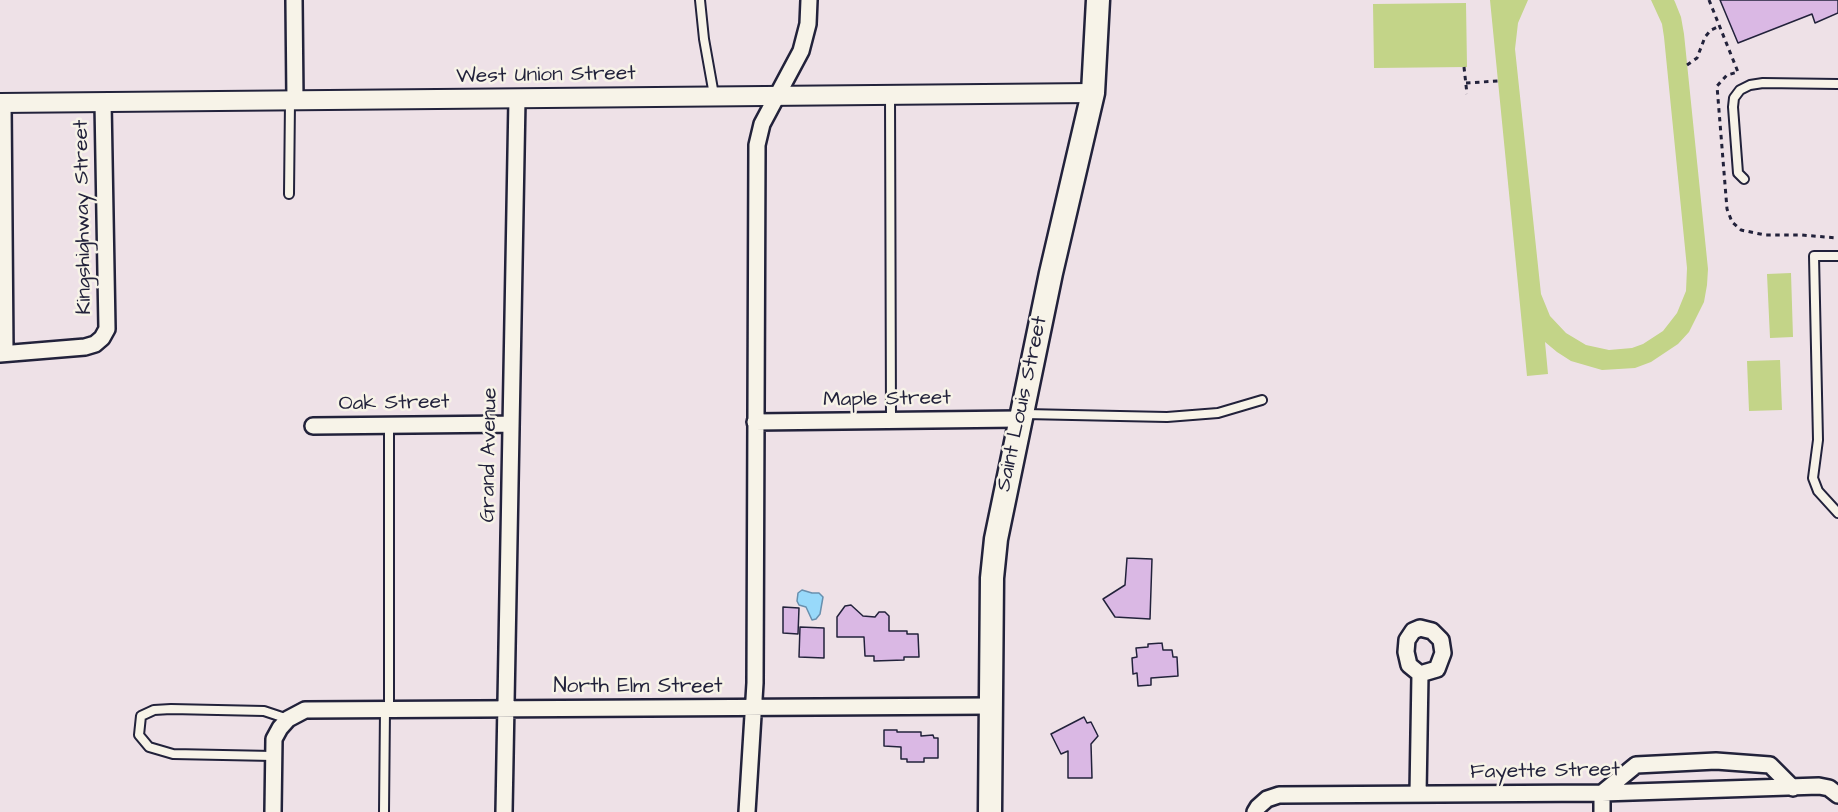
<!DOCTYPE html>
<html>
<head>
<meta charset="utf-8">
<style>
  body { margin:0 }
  canvas { display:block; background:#eee1e7 }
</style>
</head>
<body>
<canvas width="1838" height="812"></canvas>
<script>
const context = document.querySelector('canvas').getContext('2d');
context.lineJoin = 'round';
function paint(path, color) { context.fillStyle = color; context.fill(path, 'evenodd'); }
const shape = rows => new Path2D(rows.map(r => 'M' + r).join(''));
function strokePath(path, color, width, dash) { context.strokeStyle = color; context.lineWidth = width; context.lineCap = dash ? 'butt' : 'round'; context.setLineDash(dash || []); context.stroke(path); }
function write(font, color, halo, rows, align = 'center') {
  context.font = font + ' "Architects Daughter",sans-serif'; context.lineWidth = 5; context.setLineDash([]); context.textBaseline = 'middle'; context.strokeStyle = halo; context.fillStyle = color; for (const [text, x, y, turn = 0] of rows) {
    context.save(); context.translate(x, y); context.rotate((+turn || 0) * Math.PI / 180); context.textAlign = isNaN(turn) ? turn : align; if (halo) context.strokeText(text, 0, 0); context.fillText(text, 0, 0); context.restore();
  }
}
const green = shape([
  [1490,0,1528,0,1518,23,1515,49,1541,294,1550,316,1566,333,1586,345,1609,350,1632,348,1643,344,1663,331,1677,313,1686,291,1687,268,1664,37,1662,24,1651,0,1674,0,1675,2,1681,17,1684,34,1708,269,1707,285,1704,302,1689,332,1678,344,1651,362,1635,368,1602,370,1571,361,1557,352,1545,342,1548,374,1527,376],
  [1466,3,1467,67,1374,68,1373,4],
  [1791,273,1793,337,1770,338,1767,274],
  [1780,360,1782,410,1749,411,1747,361]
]);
const water = shape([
  [802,590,812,593,819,593,823,597,820,614,816,619,812,620,806,607,799,605,797,601,798,593,802,590]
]);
const building = shape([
  [1720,0,1838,0,1838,13,1815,23,1812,14,1738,43,1720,0],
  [1127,558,1152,559,1150,619,1115,617,1103,599,1125,585,1127,558],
  [851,605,863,616,875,617,879,612,885,612,889,616,889,631,907,631,907,634,918,634,919,657,904,657,904,660,874,661,874,656,865,656,864,637,837,637,837,617,845,606,851,605],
  [783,607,799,608,798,634,783,633,783,607],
  [800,627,824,628,824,658,799,657,800,627],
  [1162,643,1163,650,1172,650,1173,657,1177,657,1178,676,1151,678,1151,685,1138,686,1137,673,1133,674,1132,658,1137,657,1136,648,1148,647,1148,644,1162,643],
  [1084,717,1087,723,1091,722,1098,736,1091,744,1092,778,1068,778,1068,751,1061,754,1051,734,1084,717],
  [884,730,897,730,897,732,921,732,921,736,933,735,934,738,938,738,938,758,924,758,924,762,907,762,907,759,901,759,901,747,884,746,884,730]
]);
const path = shape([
  [1709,0,1738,72,1727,75,1717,86,1727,209,1732,222,1741,230,1765,235,1801,235,1838,238],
  [1687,65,1697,58,1705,37,1711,30,1720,26],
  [1464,67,1467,94],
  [1466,83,1498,81]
]);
const service = shape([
  [700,0,704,39,714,95],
  [890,95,891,421],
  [1744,179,1738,173,1733,107,1734,98,1740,90,1750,85,1763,83,1838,84],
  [289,194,290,102],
  [1838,256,1814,256,1818,440,1813,478,1818,491,1838,513],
  [1025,414,1167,417,1218,413,1262,400],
  [389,425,389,710],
  [273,756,173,754,149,747,139,735,141,716,154,710,171,709,264,711,288,719],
  [384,812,385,710]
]);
const minor = shape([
  [294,0,295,100],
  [3,103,5,353],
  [0,354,85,347,95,344,102,338,107,329,103,102],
  [755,422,1019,419],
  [313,426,511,424],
  [1418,794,1420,674,1437,669,1443,653,1441,640,1432,631,1420,628,1413,631,1407,640,1406,652,1409,665,1420,674],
  [273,812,274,739,280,728,288,719,305,710,990,706],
  [504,812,517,99],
  [747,812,755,683,757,145,762,124,801,51,808,24,809,0],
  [1255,812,1258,807,1267,799,1279,795,1602,793,1819,786,1829,788,1838,795],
  [1602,812,1602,793,1636,765,1716,761,1770,765,1793,788]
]);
const tertiary = shape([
  [0,103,1093,93]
]);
const primary = shape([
  [990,812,992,578,996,539,1051,273,1093,93,1098,0]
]);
const streetNames = [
  ["West Union Street",546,76,-1],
  ["Kingshighway Street",84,217,-91],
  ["Maple Street",887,400,-1],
  ["Oak Street",394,404,-1],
  ["Saint Louis Street",1023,404,-78],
  ["Grand Avenue",490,455,-89],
  ["North Elm Street",638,688],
  ["Fayette Street",1545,772,-1]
];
paint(green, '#c3d488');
paint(water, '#98d9fa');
strokePath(water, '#6990ae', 1.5);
paint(building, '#dab8e4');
strokePath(building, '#22223b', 1.5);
strokePath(service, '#22223b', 12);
strokePath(minor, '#22223b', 20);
strokePath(tertiary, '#22223b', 22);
strokePath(primary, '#22223b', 27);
strokePath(path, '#22223b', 3, [4.5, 4.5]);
strokePath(service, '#f7f3e8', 8);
strokePath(minor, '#f7f3e8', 15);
strokePath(tertiary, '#f7f3e8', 18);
strokePath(primary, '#f7f3e8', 22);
write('21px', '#22223b', '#f7f3e8', streetNames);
</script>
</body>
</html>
